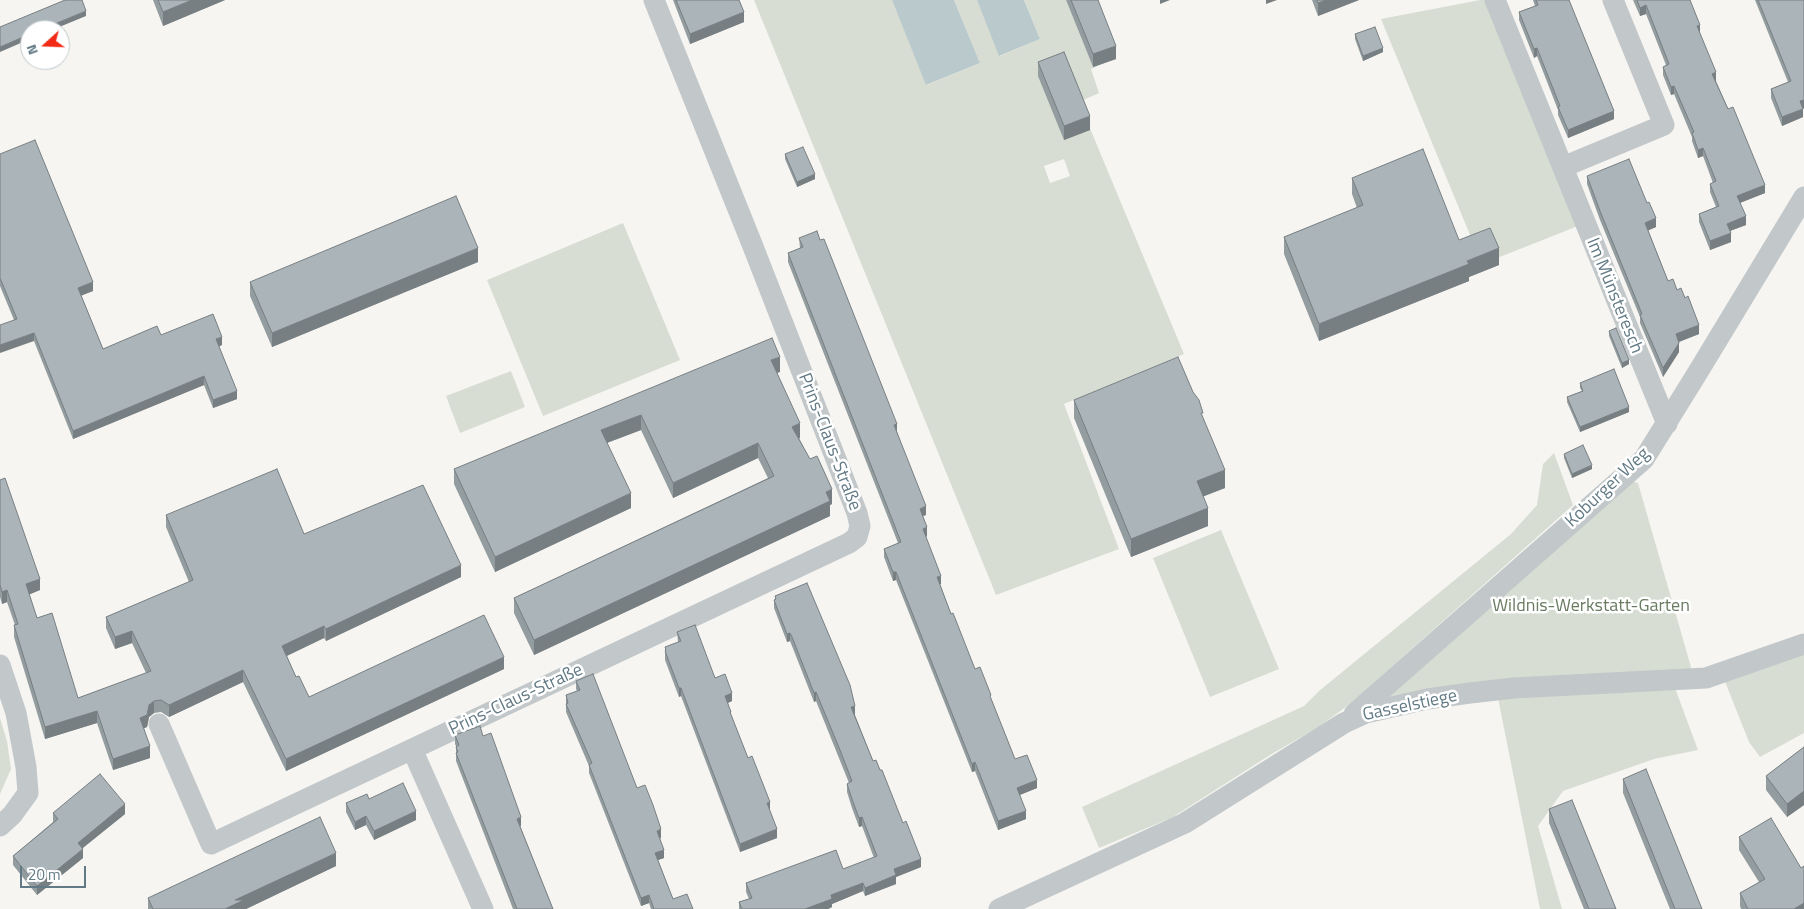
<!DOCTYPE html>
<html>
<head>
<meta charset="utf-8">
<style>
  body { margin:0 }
  #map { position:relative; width:1804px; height:909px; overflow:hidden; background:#f6f5f1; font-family:"Titillium Web",sans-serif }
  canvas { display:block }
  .north { position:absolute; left:20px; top:20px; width:50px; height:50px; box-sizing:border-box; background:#fff; border:1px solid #c0cace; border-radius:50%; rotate:250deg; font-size:14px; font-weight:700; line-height:20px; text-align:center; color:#627a85 }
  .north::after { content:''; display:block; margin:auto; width:18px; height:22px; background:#f12a16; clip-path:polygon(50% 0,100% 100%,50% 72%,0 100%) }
  .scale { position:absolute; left:20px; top:866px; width:66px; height:22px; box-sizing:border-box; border:2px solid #627a85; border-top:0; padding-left:6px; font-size:15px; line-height:18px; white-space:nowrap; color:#627a85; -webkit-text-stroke:4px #fff; paint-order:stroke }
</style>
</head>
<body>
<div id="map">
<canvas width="1804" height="909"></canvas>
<div class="north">N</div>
<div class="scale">20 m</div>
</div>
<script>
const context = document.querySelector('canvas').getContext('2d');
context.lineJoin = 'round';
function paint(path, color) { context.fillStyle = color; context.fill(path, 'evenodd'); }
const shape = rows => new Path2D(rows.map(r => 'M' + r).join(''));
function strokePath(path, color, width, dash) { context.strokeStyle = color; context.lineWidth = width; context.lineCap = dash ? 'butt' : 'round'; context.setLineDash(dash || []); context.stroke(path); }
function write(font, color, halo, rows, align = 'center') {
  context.font = font + ' "Titillium Web",sans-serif'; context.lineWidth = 5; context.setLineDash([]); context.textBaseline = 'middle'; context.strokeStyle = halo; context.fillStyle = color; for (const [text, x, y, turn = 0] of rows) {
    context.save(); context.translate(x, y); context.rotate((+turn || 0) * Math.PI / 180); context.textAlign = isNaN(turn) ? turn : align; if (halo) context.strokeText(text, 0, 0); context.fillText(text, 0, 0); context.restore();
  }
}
const green = shape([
  [754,0,892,0,927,85,980,63,954,0,977,0,1000,56,1040,39,1024,0,1066,0,1093,67,1116,58,1091,69,1099,93,1079,102,1184,354,1064,404,1119,549,996,595],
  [1064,159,1070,176,1050,183,1044,166],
  [1480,0,1486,0,1578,226,1482,264,1381,19],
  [623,223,680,360,543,416,487,280],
  [511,371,525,407,460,433,446,396],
  [1554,453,1573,505,1351,703,1320,726,1270,755,1173,817,1099,848,1082,807,1304,706,1319,691,1511,534,1537,505,1543,464],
  [1630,481,1638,483,1691,667,1686,673,1377,700],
  [1221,530,1279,669,1210,697,1153,558],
  [1804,652,1804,733,1760,757,1749,742,1724,679],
  [1675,688,1698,750,1654,759,1563,791,1538,826,1562,909,1540,909,1498,698],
  [0,718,7,741,11,769,0,794]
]);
const water = shape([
  [892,0,954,0,980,63,926,85],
  [977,0,1024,0,1040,39,999,56]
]);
const minor = shape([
  [1495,0,1667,424],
  [1563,167,1664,125,1613,0],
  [0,665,16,713,26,767,28,793,12,815,0,826],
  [1354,714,1644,459,1698,372,1804,197],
  [159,724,211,844,849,543,857,537,860,526,857,513,752,244,654,0],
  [412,749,483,909],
  [999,909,1185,823,1344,723,1366,713,1427,699,1470,693,1514,688,1706,678,1804,644]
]);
const wall = shape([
  [153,0,225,0,163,26],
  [673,0,739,0,744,22,690,44],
  [1066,0,1098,0,1116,59,1093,67],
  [1312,0,1359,0,1318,16],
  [1533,0,1569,0,1614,119,1568,138,1558,115,1558,110,1537,56,1534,58,1519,20,1519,12,1535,6],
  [1633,0,1690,0,1700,34,1716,81,1765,193,1740,203,1746,225,1730,231,1731,242,1710,250,1699,222,1699,214,1716,207,1710,192,1710,184,1713,183,1703,156,1698,158,1692,141,1692,137,1674,94,1671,95,1663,75,1663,67,1666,65,1646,14,1640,16],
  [1755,0,1804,0,1804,108,1803,109,1803,117,1782,126,1771,98,1771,89,1788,82],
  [1355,34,1383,52,1363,61,1355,39],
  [1038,62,1090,130,1064,140,1038,76],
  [0,154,93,291,81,295,103,349,161,335,222,345,219,346,237,399,213,408,204,385,73,439,34,341,14,320,0,286],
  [785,154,815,179,797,187,785,159],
  [1587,176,1656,227,1648,230,1668,281,1677,290,1699,334,1679,342,1679,352,1663,377,1640,323,1640,317,1600,220,1587,184],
  [1352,178,1459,240,1499,265,1469,277,1469,281,1319,341,1284,254,1284,237,1357,208,1352,194],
  [799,238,897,432,926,515,923,516,927,536,926,537,940,584,951,614,975,669,991,699,1015,759,1037,788,1020,795,1026,819,998,830,975,771,972,772,896,580,893,581,884,557,884,549,898,543,788,262,788,253,800,248],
  [478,262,272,347,250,296,250,282],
  [1609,331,1629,364,1622,368,1609,336],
  [780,372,777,373,800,438,799,438,832,504,830,505,830,516,534,655,514,613,514,598,768,478,758,458,673,498,641,430,607,443,631,508,495,572,454,484,454,469],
  [1580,383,1629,412,1580,432,1567,402,1567,397,1582,391,1580,388],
  [1074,400,1203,418,1225,488,1203,496,1208,526,1131,557,1074,418],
  [1564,454,1592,469,1572,478,1564,458],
  [0,480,40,590,29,594,37,618,78,698,146,673,132,643,115,649,106,628,106,617,189,582,166,527,166,515,304,534,461,577,326,641,324,638,287,656,296,677,309,697,504,669,286,771,243,682,169,717,161,712,154,713,149,717,147,727,144,728,150,758,113,770,97,723,45,739,14,637,14,625,15,625,7,602,2,604,0,597],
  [775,596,855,715,873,761,921,867,896,877,896,884,865,896,863,891,832,904,832,907,828,909,739,909,739,902,749,899,746,892,746,883,843,869,874,858,862,826,859,827,852,808,847,792,847,784,849,783,816,701,814,702,792,646,790,641,787,642,774,608,774,600,775,599],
  [677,632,715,678,732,701,728,703,731,716,748,758,770,811,777,838,740,852,681,696,679,697,665,660,665,647,678,642],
  [576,681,637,788,661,838,660,838,664,858,658,860,673,899,693,909,651,909,649,903,641,906,589,773,589,766,566,712,566,695,577,691,576,689],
  [455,735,483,736,521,826,520,826,553,909,513,909,456,761,456,746,455,744],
  [1804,747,1804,805,1787,817,1766,790,1766,776],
  [1623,779,1702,909,1670,909,1623,793],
  [369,799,416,820,374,840,366,825,355,830,346,812,346,803],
  [1549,809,1616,909,1584,909,1549,823],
  [53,813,125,814,82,848,83,858,37,895,13,865,13,856,53,822],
  [1739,837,1801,868,1804,909,1741,909,1740,906,1740,893,1759,882,1739,850],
  [336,866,246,909,148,909,148,898]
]);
const shadedWall = shape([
  [192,0,225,0,163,26,163,12],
  [1160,0,1170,0,1160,4],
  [1266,0,1277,0,1266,4],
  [1326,0,1359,0,1318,16,1318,3],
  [1646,5,1646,14,1640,16,1640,8],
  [86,11,86,16,52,30,40,30],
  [744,12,744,22,690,44,690,34],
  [1700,25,1700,34,1697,26],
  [30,34,30,39,0,52,0,47],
  [1116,46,1116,59,1093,67,1093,54],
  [1383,48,1383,52,1363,61,1363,56],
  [1537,48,1537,56,1534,58,1534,49],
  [1716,72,1716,81,1712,82,1712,74],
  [1674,86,1674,94,1671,95,1671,87],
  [1804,100,1804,108,1800,110,1800,101],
  [1803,109,1803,117,1782,126,1782,117],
  [1614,111,1614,119,1568,138,1568,130],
  [1090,116,1090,130,1064,140,1064,126],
  [1703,148,1703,156,1698,158,1698,150],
  [815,174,815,179,797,187,797,182],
  [1765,185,1765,193,1737,204,1737,196],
  [1746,216,1746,225,1727,232,1727,224],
  [1656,218,1656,227,1645,232,1645,223],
  [1731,233,1731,242,1710,250,1710,241],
  [478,248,478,262,272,347,272,333],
  [1499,248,1499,265,1469,277,1469,281,1319,341,1319,324],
  [93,282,93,291,78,297,78,288],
  [1699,325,1699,334,1676,343,1676,334],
  [34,333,34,341,0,353,0,345],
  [222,337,222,345,216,348,216,339],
  [1679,343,1679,352,1663,377,1663,368],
  [780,357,780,372,771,375,771,360],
  [1629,360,1629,364,1622,368,1622,363],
  [204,376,204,385,73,439,73,431],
  [237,391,237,399,213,408,213,400],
  [1629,407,1629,412,1580,432,1580,427],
  [641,415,641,430,601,445,601,430],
  [800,423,800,438,792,442,792,427],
  [897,424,897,432,894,425],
  [758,443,758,458,673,498,673,483],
  [1592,465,1592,469,1572,478,1572,474],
  [1225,470,1225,488,1197,499,1197,481],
  [832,489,832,504,830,505,830,516,534,655,534,640],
  [631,493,631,508,495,572,495,557],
  [926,506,926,515,920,517,920,509],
  [1208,508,1208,526,1131,557,1131,539],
  [927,527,927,536,923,538,923,529],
  [461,565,461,577,326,641,326,629],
  [893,572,896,572,896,580,893,581],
  [941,576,941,584,937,586,937,577],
  [40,579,40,590,26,596,26,584],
  [7,590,7,602,2,604,2,592],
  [324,626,324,638,282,658,282,646],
  [132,631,132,643,115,649,115,637],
  [790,633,790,641,787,642,787,634],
  [504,657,504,669,286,771,286,759],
  [243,670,243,682,169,717,169,705],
  [679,688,681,688,681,696,679,697],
  [816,692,816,701,814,702,814,693],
  [732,693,732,701,725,704,725,696],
  [154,701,154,713,149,717,147,727,140,730,140,718,149,705],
  [855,706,855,715,851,716,851,707],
  [97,711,97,723,45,739,45,727],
  [150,746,150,758,113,770,113,759],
  [975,762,975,771,972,772,972,764],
  [1037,780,1037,788,1017,796,1017,788],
  [1804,791,1804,805,1787,817,1787,804],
  [770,802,770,811,767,803],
  [125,804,125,814,78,852,78,843],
  [416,811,416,820,374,840,374,831],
  [1026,811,1026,819,998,830,998,821],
  [366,816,366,825,355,830,355,822],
  [521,817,521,826,517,827,517,819],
  [862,817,862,826,859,827,859,818],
  [661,829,661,838,657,839,657,831],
  [777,829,777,838,740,852,740,844],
  [83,849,83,858,37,895,37,886],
  [664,850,664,858,655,861,655,853],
  [336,853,336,866,246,909,225,909,235,900],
  [921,859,921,867,896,877,896,884,865,896,865,888,894,869],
  [863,883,863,891,832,904,832,907,828,909,805,909,831,895],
  [649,895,649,903,641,906,641,898],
  [1804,903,1804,909,1794,909]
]);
const building = shape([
  [65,0,82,0,86,11,40,30,30,30,30,34,0,47,0,27,65,0],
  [158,0,192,0,163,12,158,0],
  [676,0,739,0,744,12,690,34,676,0],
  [1071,0,1098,0,1116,46,1093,54,1071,0],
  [1317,0,1326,0,1318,3,1317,0],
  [1536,0,1569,0,1614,111,1568,130,1558,107,1560,106,1537,48,1534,49,1519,12,1538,5,1536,0],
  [1637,0,1690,0,1700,25,1697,26,1716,72,1712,74,1728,109,1733,107,1765,185,1737,196,1746,216,1727,224,1731,233,1710,241,1699,214,1719,206,1710,184,1716,181,1703,148,1698,150,1692,133,1694,132,1674,86,1671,87,1663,67,1669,64,1646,5,1640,8,1637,0],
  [1758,0,1804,0,1804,100,1800,101,1803,109,1782,117,1771,89,1791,81,1758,0],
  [1375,27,1383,48,1363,56,1355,34,1375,27],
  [1064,52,1090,116,1064,126,1038,62,1064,52],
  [35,140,93,282,78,288,103,349,157,326,161,335,213,314,222,337,216,339,237,391,213,400,204,376,73,431,34,333,0,345,0,325,17,319,0,278,0,154,35,140],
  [803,147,815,174,797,182,785,154,803,147],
  [1423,149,1459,240,1490,228,1499,248,1467,261,1469,264,1319,324,1284,237,1363,205,1352,178,1423,149],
  [1629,159,1647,203,1649,202,1656,218,1645,223,1668,281,1673,279,1677,290,1681,288,1685,298,1688,296,1699,325,1676,334,1679,343,1663,368,1640,315,1642,314,1600,211,1587,176,1629,159],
  [456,196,478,248,272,333,250,282,456,196],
  [817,231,820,240,824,239,897,424,894,425,926,506,920,509,927,527,923,529,941,576,937,577,951,614,953,613,975,669,980,667,991,695,990,696,1015,759,1027,755,1037,780,1017,788,1026,811,998,821,975,762,972,764,896,572,893,572,884,549,901,542,788,253,803,247,799,238,817,231],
  [1616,328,1629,360,1622,363,1609,331,1616,328],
  [772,338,780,357,771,360,800,423,792,427,810,459,817,456,832,489,826,492,830,501,534,640,514,598,774,476,758,443,673,483,641,415,601,430,631,493,495,557,454,469,772,338],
  [1178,357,1193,392,1199,400,1203,413,1201,413,1225,470,1197,481,1208,508,1131,539,1074,400,1178,357],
  [1614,369,1629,407,1580,427,1567,397,1583,391,1580,383,1614,369],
  [1583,445,1592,465,1572,474,1564,454,1583,445],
  [277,469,304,534,423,485,461,565,326,629,324,626,282,646,296,677,299,676,309,697,484,615,504,657,286,759,243,670,169,705,161,700,154,701,149,705,147,715,140,718,150,746,113,759,97,711,45,727,14,625,18,624,7,590,2,592,0,585,0,480,5,478,40,579,26,584,37,618,52,613,78,698,151,671,132,631,115,637,106,617,193,580,166,515,277,469],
  [807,583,850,685,855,706,851,707,873,761,876,760,880,770,882,770,903,823,906,821,921,859,894,869,896,875,865,888,863,883,831,895,832,899,805,909,742,909,739,902,752,898,746,883,836,850,843,869,877,856,862,817,859,818,852,799,847,784,852,781,840,750,816,692,814,693,792,637,790,633,787,634,774,600,776,599,775,596,807,583],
  [695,625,715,678,725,674,732,693,725,696,731,712,730,712,748,758,752,756,770,802,767,803,777,829,740,844,681,688,679,688,665,651,666,650,665,647,681,641,677,632,695,625],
  [593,674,637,788,645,785,653,805,661,829,657,831,664,850,655,853,673,899,687,894,693,909,654,909,649,895,641,898,589,765,592,763,566,704,568,703,566,695,580,690,576,681,593,674],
  [480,726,483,736,491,733,521,817,517,819,553,909,517,909,456,753,458,752,456,747,459,745,455,735,480,726],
  [1804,747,1804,791,1787,804,1766,776,1804,747],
  [1646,769,1702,909,1675,909,1623,779,1646,769],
  [100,774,125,804,78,843,83,849,37,886,13,856,58,819,53,813,100,774],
  [403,783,416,811,374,831,366,816,355,822,346,803,367,794,369,799,403,783],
  [1572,800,1616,909,1589,909,1549,809,1572,800],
  [320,817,336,853,235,900,244,900,225,909,153,909,148,898,320,817],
  [1771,818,1801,868,1804,866,1804,903,1794,909,1748,909,1740,893,1765,879,1739,837,1771,818]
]);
const streetNames = [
  ["Im Münsteresch",1614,296,68],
  ["Prins-Claus-Straße",829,442,69],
  ["Koburger Weg",1608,488,-43],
  ["Prins-Claus-Straße",516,700,-25],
  ["Gasselstiege",1410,706,-12]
];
const parkNames = [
  ["Wildnis-Werkstatt-Garten",1591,607]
];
paint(green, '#d7ddd2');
paint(water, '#b9c9cc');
strokePath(minor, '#c2c7ca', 21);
paint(wall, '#939c9f');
paint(shadedWall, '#787f82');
paint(building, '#abb5b9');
strokePath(building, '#787f82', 1);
write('18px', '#627a85', '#fff', streetNames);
write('18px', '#6a7b61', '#fff', parkNames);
</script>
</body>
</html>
